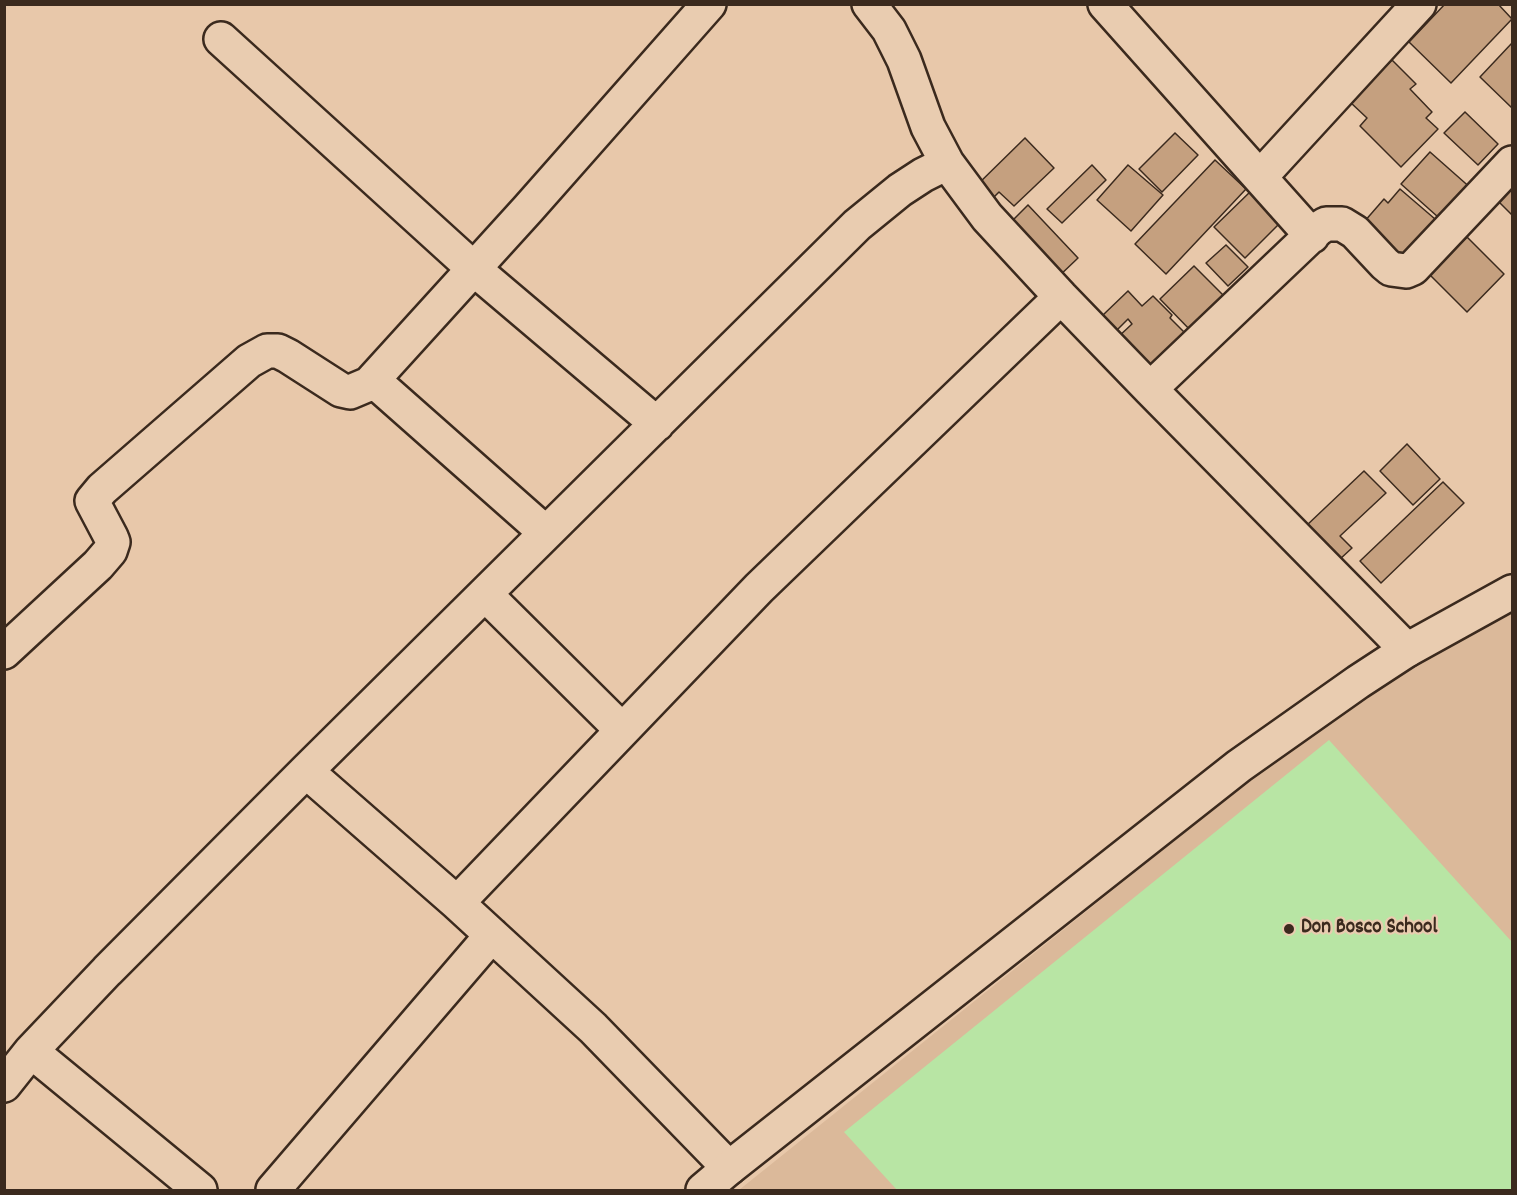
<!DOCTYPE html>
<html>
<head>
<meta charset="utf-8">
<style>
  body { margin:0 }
  #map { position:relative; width:1517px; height:1195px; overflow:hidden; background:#e8c8aa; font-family:Dekko,sans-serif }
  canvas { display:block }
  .frame { position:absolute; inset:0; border:6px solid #3b2a1e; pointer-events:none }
</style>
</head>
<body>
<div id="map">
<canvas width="1517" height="1195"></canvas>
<div class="frame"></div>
</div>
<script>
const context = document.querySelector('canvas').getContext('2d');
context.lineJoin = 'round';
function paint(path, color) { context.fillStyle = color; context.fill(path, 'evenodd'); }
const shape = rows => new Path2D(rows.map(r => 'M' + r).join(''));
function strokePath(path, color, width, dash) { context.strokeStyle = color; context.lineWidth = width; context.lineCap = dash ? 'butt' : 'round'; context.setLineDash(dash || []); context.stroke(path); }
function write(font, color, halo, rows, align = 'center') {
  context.font = font + ' Dekko,sans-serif'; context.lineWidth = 4.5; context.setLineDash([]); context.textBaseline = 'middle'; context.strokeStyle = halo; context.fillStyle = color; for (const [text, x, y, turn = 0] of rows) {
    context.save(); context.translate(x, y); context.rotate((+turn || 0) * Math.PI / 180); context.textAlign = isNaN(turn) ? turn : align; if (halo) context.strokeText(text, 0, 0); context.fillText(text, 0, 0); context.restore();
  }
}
const built = shape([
  [1512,610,1512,1190,739,1190,1280,756,1393,678]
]);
const green = shape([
  [1329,740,1512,942,1512,1190,897,1190,844,1132]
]);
const building = shape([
  [1445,4,1498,4,1512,19,1451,83,1409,42,1445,4],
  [1512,43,1512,108,1480,77,1512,43],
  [1392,60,1416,84,1410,89,1432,112,1426,118,1438,129,1401,167,1360,126,1367,118,1350,102,1392,60],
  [1465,112,1498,144,1478,165,1444,133,1465,112],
  [1175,133,1198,155,1162,192,1139,169,1175,133],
  [1025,138,1054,168,1014,206,999,192,987,204,973,189,1025,138],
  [1430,152,1473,190,1452,210,1448,206,1438,217,1401,184,1430,152],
  [1215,160,1246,189,1166,274,1135,244,1215,160],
  [1092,165,1106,180,1062,223,1047,209,1092,165],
  [1128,165,1163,195,1131,231,1097,200,1128,165],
  [1512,181,1512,215,1495,198,1512,181],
  [1400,189,1442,225,1410,262,1364,222,1384,199,1388,203,1400,189],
  [1252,190,1282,221,1245,258,1214,227,1252,190],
  [1028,205,1078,258,1056,279,1006,227,1028,205],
  [1467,237,1504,274,1467,312,1430,275,1467,237],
  [1226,245,1248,267,1228,286,1206,263,1226,245],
  [1194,266,1227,299,1193,333,1160,299,1194,266],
  [1128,291,1142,306,1153,296,1172,315,1170,318,1186,334,1150,370,1117,338,1132,324,1128,319,1117,330,1103,315,1128,291],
  [1407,444,1440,479,1413,505,1380,471,1407,444],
  [1364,471,1386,493,1340,536,1352,548,1339,560,1306,526,1364,471],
  [1443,482,1464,503,1381,583,1360,561,1443,482]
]);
const street = shape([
  [869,4,889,30,904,60,928,127,947,163,987,217,1061,297,1150,389,1407,650],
  [1105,4,1312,236],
  [221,39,474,269,657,424],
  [1260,177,1419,4],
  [373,380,546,533],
  [1150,389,1318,229,1326,224,1342,224,1355,232,1385,264,1391,269,1406,271,1413,268,1512,163],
  [485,594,622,730],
  [4,652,98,565,110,551,113,542,111,537,92,501,102,489,249,361,267,351,278,351,288,356,341,390,350,392,369,384,528,209,709,4],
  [306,771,457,903,593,1028,729,1168],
  [457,903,759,588,1061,297],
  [31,1051,200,1190],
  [4,1085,31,1051,107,971,306,771,857,225,900,190,923,175,947,163],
  [273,1190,492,935]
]);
const secondary = shape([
  [703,1190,729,1168,1239,766,1358,682,1407,650,1512,592]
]);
const markers = [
  [1289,929,6,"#3b2a1e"]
];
const poiNames = [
  ["Don Bosco School",1301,929]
];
paint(built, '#dbb99a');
paint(green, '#b8e5a4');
paint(building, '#c5a07f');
strokePath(building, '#3b2a1e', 1.5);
strokePath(street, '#3b2a1e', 38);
strokePath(secondary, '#3b2a1e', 38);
strokePath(street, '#e9ccb0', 33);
strokePath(secondary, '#e9ccb0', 33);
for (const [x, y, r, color] of markers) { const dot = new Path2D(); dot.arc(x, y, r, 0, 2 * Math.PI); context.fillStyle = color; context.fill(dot); strokePath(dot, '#e9ccb0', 2); }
write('bold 21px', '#3b2a1e', '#e9ccb0', poiNames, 'left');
</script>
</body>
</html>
